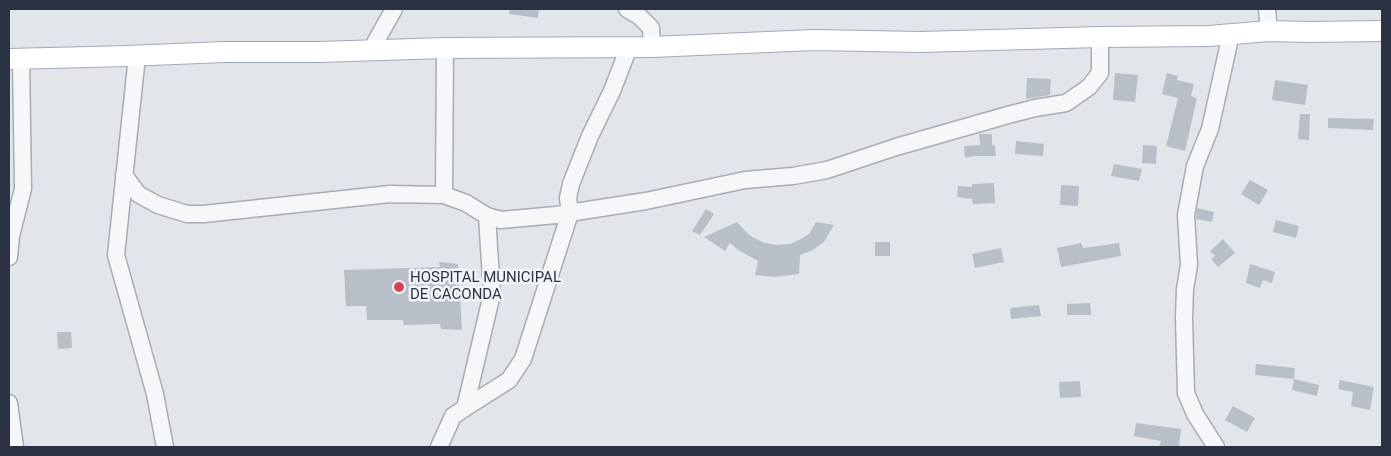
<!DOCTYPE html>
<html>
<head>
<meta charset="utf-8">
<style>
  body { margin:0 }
  #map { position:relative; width:1391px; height:456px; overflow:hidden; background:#e2e6eb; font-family:Roboto,sans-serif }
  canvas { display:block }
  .frame { position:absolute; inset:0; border:10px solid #2a3344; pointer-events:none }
</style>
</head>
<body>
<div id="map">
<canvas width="1391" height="456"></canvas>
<div class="frame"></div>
</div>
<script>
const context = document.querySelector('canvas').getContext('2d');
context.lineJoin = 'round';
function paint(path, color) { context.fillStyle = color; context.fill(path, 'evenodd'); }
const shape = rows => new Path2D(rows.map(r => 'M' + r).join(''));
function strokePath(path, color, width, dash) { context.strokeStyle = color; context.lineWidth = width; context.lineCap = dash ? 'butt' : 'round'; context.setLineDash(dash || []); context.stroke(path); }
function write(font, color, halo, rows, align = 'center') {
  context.font = font + ' Roboto,sans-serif'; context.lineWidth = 5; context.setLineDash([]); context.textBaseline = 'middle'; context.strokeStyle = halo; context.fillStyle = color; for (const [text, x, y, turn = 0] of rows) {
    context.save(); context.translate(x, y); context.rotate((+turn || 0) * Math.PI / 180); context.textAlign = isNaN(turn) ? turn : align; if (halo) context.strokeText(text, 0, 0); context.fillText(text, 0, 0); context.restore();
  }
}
const building = shape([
  [510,9,539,9,538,18,509,14],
  [1115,73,1138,75,1135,102,1113,100],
  [1167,73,1178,76,1177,80,1194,84,1191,96,1197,98,1185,151,1166,146,1178,98,1162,94],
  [1027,78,1051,79,1050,95,1026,99],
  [1275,80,1308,85,1305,105,1272,100],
  [1300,114,1310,114,1309,140,1298,139],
  [1328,118,1374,119,1373,130,1328,128],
  [979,134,992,134,992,145,995,145,996,156,974,156,965,158,964,146,980,145],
  [1016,141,1044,144,1043,156,1015,154],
  [1143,145,1157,146,1156,164,1142,163],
  [1114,164,1142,169,1139,181,1111,176],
  [1250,180,1268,190,1259,205,1241,194],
  [994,183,995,203,973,204,972,199,957,197,958,186,972,187,972,184],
  [1061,185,1079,186,1078,206,1060,205],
  [1197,208,1214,212,1212,222,1196,219],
  [706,209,714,214,700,235,692,231],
  [1276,220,1299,226,1296,238,1273,232],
  [737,222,749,235,762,242,776,245,790,244,799,240,809,234,816,222,834,225,824,242,813,250,800,255,799,274,774,277,755,275,758,261,738,250,730,243,725,251,704,237],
  [1223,239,1235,253,1218,267,1211,259,1215,256,1210,251],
  [875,242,890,242,890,256,875,256],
  [1081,243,1083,248,1119,243,1121,256,1061,267,1057,248],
  [1001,248,1004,262,975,268,972,254],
  [439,262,458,264,462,330,441,329,440,324,404,325,403,320,367,320,366,306,346,306,344,270,440,267],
  [1250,264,1275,272,1272,283,1263,280,1260,288,1246,283],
  [1090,303,1091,315,1067,315,1067,304],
  [1039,305,1041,316,1011,319,1010,308],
  [57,332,71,332,72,348,58,349],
  [1256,364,1295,368,1294,379,1255,375],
  [1294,379,1319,385,1317,396,1292,390],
  [1340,380,1374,387,1370,410,1351,406,1353,392,1338,389],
  [1080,381,1081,397,1060,398,1059,382],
  [1233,406,1255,418,1247,432,1225,420],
  [1136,423,1181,429,1179,447,1159,447,1161,441,1134,436]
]);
const minor = shape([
  [627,9,639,16,651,28,652,47],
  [1267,9,1269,31],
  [371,50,394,9],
  [137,56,116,255,155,394,165,447],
  [124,175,138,194,158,205,187,214,204,214,390,194,444,195,466,203,487,216,501,220,556,215,646,201,745,180,793,176,827,170,896,147,1008,115,1035,108,1066,103,1089,87,1100,73,1100,37],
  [444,195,445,48],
  [9,257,11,236,23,189,21,59],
  [9,403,15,447],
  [465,408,509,380,523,359,570,213,568,198,571,184,590,136,612,91,629,47],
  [439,447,453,416,465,408,492,294,487,216],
  [1216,447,1195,414,1186,393,1184,318,1185,289,1189,265,1186,215,1195,166,1210,129,1231,34]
]);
const major = shape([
  [9,59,127,56,224,52,319,52,445,48,652,47,814,40,920,42,1100,37,1209,36,1269,31,1309,32,1382,31]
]);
const markers = [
  [399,287,6,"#d3445a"]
];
const poiNames = [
  ["HOSPITAL MUNICIPAL",410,278],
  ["DE CACONDA",410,295]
];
paint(building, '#b9bfc9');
strokePath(minor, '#a7adb6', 19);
strokePath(major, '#a1aab7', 22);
strokePath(minor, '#f5f7f9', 16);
strokePath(major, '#fff', 20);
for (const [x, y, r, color] of markers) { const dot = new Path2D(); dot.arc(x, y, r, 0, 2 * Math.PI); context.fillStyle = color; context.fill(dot); strokePath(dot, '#f2f5f8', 2); }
write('15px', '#2a3344', '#f2f5f8', poiNames, 'left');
</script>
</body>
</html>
